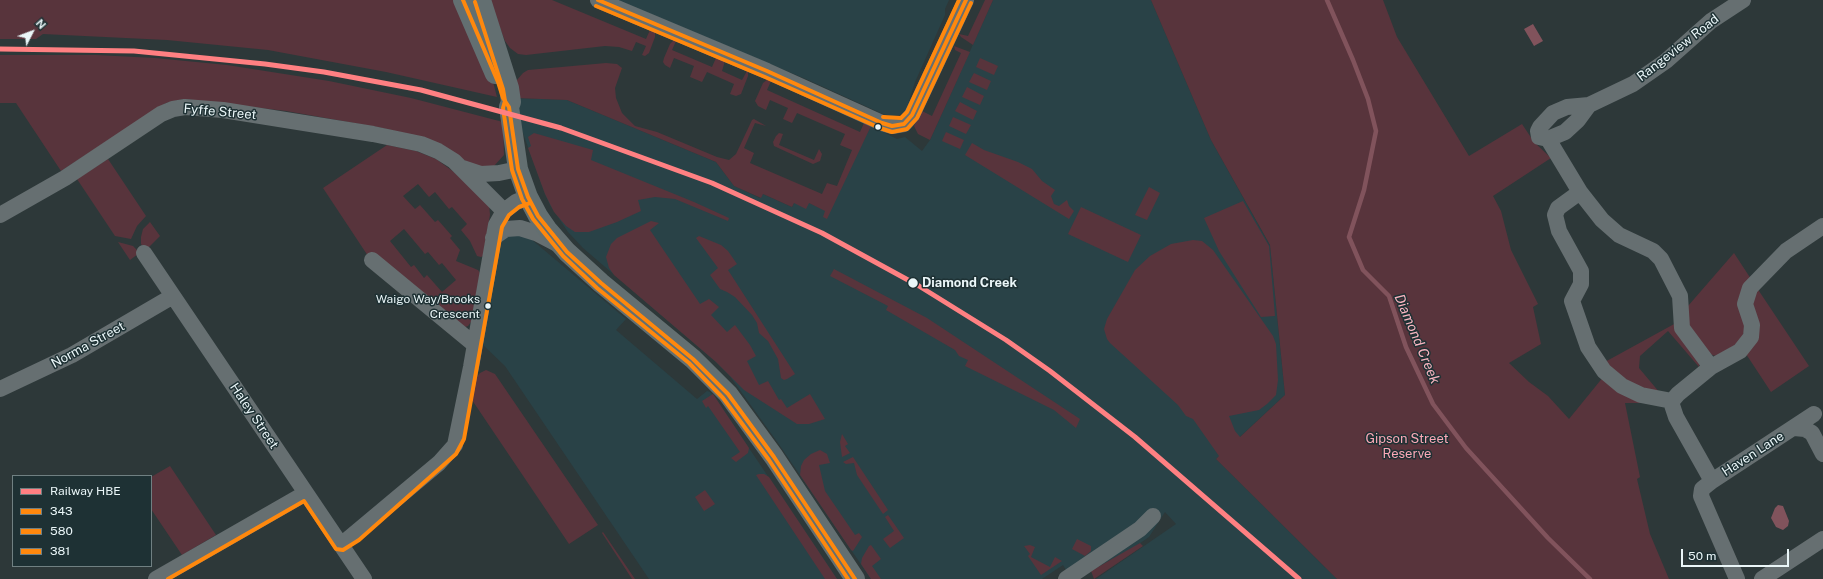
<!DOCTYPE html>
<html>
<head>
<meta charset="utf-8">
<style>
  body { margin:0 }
  #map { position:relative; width:1823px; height:579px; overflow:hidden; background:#2d3839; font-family:"Public Sans",sans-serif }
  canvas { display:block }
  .legend { position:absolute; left:12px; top:475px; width:140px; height:92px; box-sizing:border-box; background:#1e3134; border:1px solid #708082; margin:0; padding:5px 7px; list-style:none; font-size:12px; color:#eaf6f8 }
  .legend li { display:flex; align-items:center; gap:8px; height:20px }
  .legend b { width:20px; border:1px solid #708082 }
  .north { position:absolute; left:12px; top:12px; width:40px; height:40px; -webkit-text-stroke:3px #1e3134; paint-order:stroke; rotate:48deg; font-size:11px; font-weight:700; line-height:16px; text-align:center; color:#eaf6f8 }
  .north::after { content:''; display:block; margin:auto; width:14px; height:18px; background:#eaf6f8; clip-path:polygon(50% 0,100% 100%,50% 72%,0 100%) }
  .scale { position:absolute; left:1681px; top:549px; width:108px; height:18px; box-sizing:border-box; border:2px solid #eaf6f8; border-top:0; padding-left:5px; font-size:12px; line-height:14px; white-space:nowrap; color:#eaf6f8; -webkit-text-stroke:3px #1e3134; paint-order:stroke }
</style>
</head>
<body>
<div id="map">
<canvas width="1823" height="579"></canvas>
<ul class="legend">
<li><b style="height:5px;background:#ff8082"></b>Railway HBE</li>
<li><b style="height:5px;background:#ff880d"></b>343</li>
<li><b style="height:5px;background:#ff880d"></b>580</li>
<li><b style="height:5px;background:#ff880d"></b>381</li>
</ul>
<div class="north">N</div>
<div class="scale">50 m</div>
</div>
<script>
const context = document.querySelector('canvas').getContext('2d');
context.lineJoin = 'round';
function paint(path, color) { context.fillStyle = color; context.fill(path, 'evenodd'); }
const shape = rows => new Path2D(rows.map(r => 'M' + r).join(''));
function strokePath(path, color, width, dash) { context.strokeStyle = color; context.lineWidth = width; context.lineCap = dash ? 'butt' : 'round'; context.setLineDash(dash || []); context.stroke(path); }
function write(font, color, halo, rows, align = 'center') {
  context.font = font + ' "Public Sans",sans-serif'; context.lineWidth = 3; context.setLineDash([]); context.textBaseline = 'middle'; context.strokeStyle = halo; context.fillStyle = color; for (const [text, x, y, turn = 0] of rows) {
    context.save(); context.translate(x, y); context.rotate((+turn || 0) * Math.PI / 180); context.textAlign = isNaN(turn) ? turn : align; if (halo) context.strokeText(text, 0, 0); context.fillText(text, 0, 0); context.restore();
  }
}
const built = shape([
  [617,0,949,0,945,9,945,15,915,82,906,110,900,115,891,116,883,114,808,80],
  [993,0,1151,0,1211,140,1270,246,1285,395,1216,459,1337,579,1096,579,1176,524,1165,512,1149,537,1133,548,1088,573,1066,570,1063,565,1042,579,871,579,778,443,729,375,716,362,583,248,568,232,550,205,545,194,520,125,515,98,567,100,716,162,734,186,760,198,763,194,792,207,794,203,809,203,826,211,871,126,897,139,905,137,922,151,930,140],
  [525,234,626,319,616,330,697,399,707,391,710,392,714,396,837,579,649,579,505,366,483,345,500,242,504,236]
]);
const green = shape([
  [0,0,457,0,492,78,497,97,386,72,268,50,167,40,43,34,36,39,0,39],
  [489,0,552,0,646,39,650,30,655,32,655,37,649,53,645,56,642,55,646,46,636,42,632,51,619,47,605,46,526,55,518,54,510,48,505,41],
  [985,0,993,0,973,45,961,37,959,34,968,36],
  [1151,0,1383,0,1397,37,1469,156,1522,124,1534,142,1551,158,1493,196,1501,211,1511,250,1538,304,1533,307,1541,344,1509,363,1529,382,1548,396,1569,419,1604,376,1656,403,1625,403,1640,477,1637,479,1650,534,1669,579,1337,579,1216,459,1219,456,1193,419,1186,416,1178,405,1110,343,1107,339,1104,329,1107,319,1135,270,1150,256,1171,244,1193,240,1202,241,1213,250,1273,336,1276,344,1278,380,1276,395,1267,404,1259,410,1229,416,1235,431,1240,437,1285,395,1270,245,1211,140],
  [674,40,676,41,672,50,712,67,716,58,725,61,722,71,742,80,747,71,748,71,748,76,741,94,736,96,730,94,734,84,707,72,702,82,690,77,694,66,674,58,670,68,665,65,663,62,664,58,670,44],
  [954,46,970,52,930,140,918,134,914,126,922,111,932,116,961,53,955,50],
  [0,55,96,55,155,58,227,65,329,81,411,98,503,122,504,155,494,166,480,169,422,138,382,128,286,111,184,99,166,103,61,171,16,103,0,103],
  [980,58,998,66,994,75,976,67],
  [606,63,617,64,622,68,615,88,616,98,622,113,635,126,657,132,717,157,729,160,736,154,752,120,754,119,766,126,755,123,744,148,754,153,750,163,822,194,827,183,837,186,852,150,840,145,845,134,797,113,792,123,783,119,788,108,770,100,766,110,758,106,755,101,763,83,768,79,771,81,767,90,860,132,864,123,871,126,827,219,823,217,825,211,809,203,806,209,794,203,792,207,763,194,761,198,734,186,716,162,567,100,515,98,515,85,517,80,523,73,528,70],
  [974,73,991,81,987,90,969,82],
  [967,87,984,96,980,105,962,97],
  [960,102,977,111,973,120,955,111],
  [953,117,971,125,966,134,949,126],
  [946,132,964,140,960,149,942,141],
  [534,133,593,150,591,160,694,202,729,218,728,221,675,199,655,197,638,200,641,211,617,222,589,232,575,232,566,226,554,212,545,194,528,148,531,146,528,137],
  [779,133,783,134,779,145,814,160,819,149,822,154,820,161,813,164,774,146,773,142,776,136],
  [972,143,984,150,1018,162,1032,169,1042,181,1055,190,1051,196,1054,204,1059,206,1067,200,1069,206,1074,211,1069,219,965,155],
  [387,145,416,151,436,159,454,172,489,204,490,215,483,256,481,257,477,256,470,241,461,230,467,224,452,207,449,209,435,192,429,197,418,184,403,196,415,209,420,205,435,222,438,220,452,236,450,238,460,250,456,261,478,270,480,273,471,322,468,326,465,327,370,259,323,188],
  [404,229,425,254,428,252,439,265,442,263,456,280,442,292,427,275,424,278,414,265,411,267,390,241],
  [108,159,146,216,137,226,131,239,115,236,77,179],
  [1149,187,1160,193,1147,220,1135,215],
  [1243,201,1269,246,1275,316,1261,317,1219,251,1204,218],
  [1081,207,1141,235,1128,262,1068,234],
  [651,221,659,223,650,230,700,304,709,299,719,307,711,315,727,332,735,325,750,345,756,356,747,361,759,385,768,381,779,400,781,399,787,408,810,394,825,419,809,424,797,424,744,390,716,362,614,275,609,268,606,257,611,244,617,238],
  [150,222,160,236,146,250,141,244,141,237,143,229],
  [699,236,721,245,728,251,737,264,728,270,795,374,787,379,784,380,781,378,778,359,768,341,759,333,757,323,752,315,735,297,727,292,720,289,710,275,718,268,696,238],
  [118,242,133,246,138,251,138,254,130,260],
  [1734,253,1751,279,1746,325,1741,342,1716,356,1712,355,1688,330,1688,306],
  [834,269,927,318,1080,419,1076,428,1054,410,965,366,968,360,959,356,955,350,886,310,888,306,830,276],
  [1757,288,1809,366,1771,392,1746,354,1751,306],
  [1676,323,1700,362,1699,367,1668,331,1640,356,1639,368,1660,393,1666,392,1669,395,1637,389,1603,363],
  [486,370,495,374,598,525,569,544,472,400,476,378,480,373],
  [713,394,749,448,748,453,736,462,731,458,740,452,708,406,706,408,702,401],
  [842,434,848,444,845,446,850,453,842,457,840,442],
  [820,450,827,454,830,463,819,465,825,491,855,535,859,533,862,537,853,551,851,550,800,475,801,466,804,460,811,454],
  [853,457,888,510,883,514,857,475,854,463,846,464,843,462],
  [170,466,216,535,182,555,151,509,151,477],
  [759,474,764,474,769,477,837,579,825,579,756,475],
  [705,490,715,504,704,511,695,497],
  [888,515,904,538,890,548,883,539,894,531,885,517],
  [603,532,635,579,632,579,602,533],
  [1077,539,1091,546,1091,551,1085,556,1072,549],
  [1140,543,1143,546,1094,579,1091,571],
  [871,545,881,559,872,566,881,579,871,579,861,564,862,558,869,546],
  [1030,545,1035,547,1031,557,1050,567,1055,557,1062,561,1041,575,1028,556,1030,554,1024,546]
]);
const water = shape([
  [1533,24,1543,41,1534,46,1524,29],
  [1778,505,1783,506,1789,521,1788,526,1783,530,1776,527,1771,518,1775,508]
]);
const stream = shape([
  [1327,0,1353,60,1368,99,1376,131,1364,190,1349,237,1363,270,1389,296,1406,347,1433,404,1466,448,1548,538,1590,579]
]);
const minor = shape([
  [598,0,767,71,882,123,892,126,904,124,912,115,966,0],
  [1589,105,1578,120,1565,132,1548,139,1539,137,1538,131,1540,127,1553,113,1567,107,1589,105,1633,84,1666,61,1711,21,1743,0],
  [1548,139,1580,192,1602,220,1619,235,1653,251,1661,259,1680,296,1682,328,1711,367,1678,394,1672,401,1672,405,1676,417,1712,481,1702,489,1701,496,1737,579],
  [463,168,481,174,499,173,518,169],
  [1580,192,1558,208,1555,215,1559,231,1581,271,1581,284,1572,301,1588,347,1604,371,1622,386,1641,395,1672,401],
  [0,215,65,178,161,114,173,109,185,107,223,110,373,134,421,144,438,151,454,161,504,211],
  [493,238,506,229,520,228,536,233,557,244],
  [144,253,364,579],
  [372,260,475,345],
  [1711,367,1740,351,1751,337,1752,325,1745,304,1750,288,1786,251,1823,226],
  [0,389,72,355,173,296],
  [1794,428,1805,429,1812,433,1823,454],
  [1712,481,1814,414],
  [341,545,439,463,455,445,471,367,496,225,504,211,516,202,528,197],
  [156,579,306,493],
  [1066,579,1140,529,1153,516],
  [1762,579,1823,539]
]);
const major = shape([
  [463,0,495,74],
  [481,0,509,88,511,102,509,107,518,169,528,197,538,216,547,229,567,252,601,283,693,359,728,394,774,457,855,579]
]);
const bus1 = shape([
  [463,0,498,82,503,98,509,107,518,169,528,197,538,216,567,252,601,283,693,359,728,394,774,457,855,579],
  [598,0,767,71,882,123,892,126,904,124,912,115,966,0]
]);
const bus2 = shape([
  [475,2,503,89,505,101,503,108,512,170,522,199,533,219,563,256,597,288,689,363,723,398,769,460,848,579],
  [596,6,765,77,880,128,892,132,907,129,917,118,971,3],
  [168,579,304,501,336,549,343,550,359,540,456,454,464,439,502,227,509,215,519,207,530,203]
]);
const bus3 = shape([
  [883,117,901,118,907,112,959,0]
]);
const rail1 = shape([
  [0,49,134,51,265,64,324,72,421,90,561,128,712,183,822,233,919,286,1006,340,1050,371,1135,437,1299,579]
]);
const markers = [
  [878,127,3.5,"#eaf6f8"],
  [913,283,5.5,"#eaf6f8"],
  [488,306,3.5,"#eaf6f8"]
];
const busNames = [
  ["Waigo Way/Brooks",480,299],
  ["Crescent",480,314]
];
const streetNames = [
  ["Rangeview Road",1678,48,-38],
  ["Fyffe Street",220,112,5],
  ["Norma Street",88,345,-29],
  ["Haley Street",254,416,56],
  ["Haven Lane",1753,454,-33]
];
const stopNames = [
  ["Diamond Creek",922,283]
];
const parkNames = [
  ["Gipson Street",1407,439],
  ["Reserve",1407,454]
];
const waterNames = [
  ["Diamond Creek",1417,339,67]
];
paint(built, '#294247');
paint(green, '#58343c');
paint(water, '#81535c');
strokePath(stream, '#81535c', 4.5);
strokePath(minor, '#666f71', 16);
strokePath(major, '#636f71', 20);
strokePath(bus1, '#ff880d', 4);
strokePath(bus2, '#ff880d', 4);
strokePath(bus3, '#ff880d', 4);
strokePath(rail1, '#ff8082', 5);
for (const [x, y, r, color] of markers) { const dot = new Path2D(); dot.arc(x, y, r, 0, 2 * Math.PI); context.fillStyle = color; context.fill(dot); strokePath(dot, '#1e3134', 1.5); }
write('12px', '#eaf6f8', '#1e3134', busNames, 'right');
write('13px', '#eaf6f8', '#1e3134', streetNames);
write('bold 13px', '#eaf6f8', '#1e3134', stopNames, 'left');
write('13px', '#faa8b6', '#1e3134', parkNames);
write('italic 14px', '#f9b5c0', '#1e3134', waterNames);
</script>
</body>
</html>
